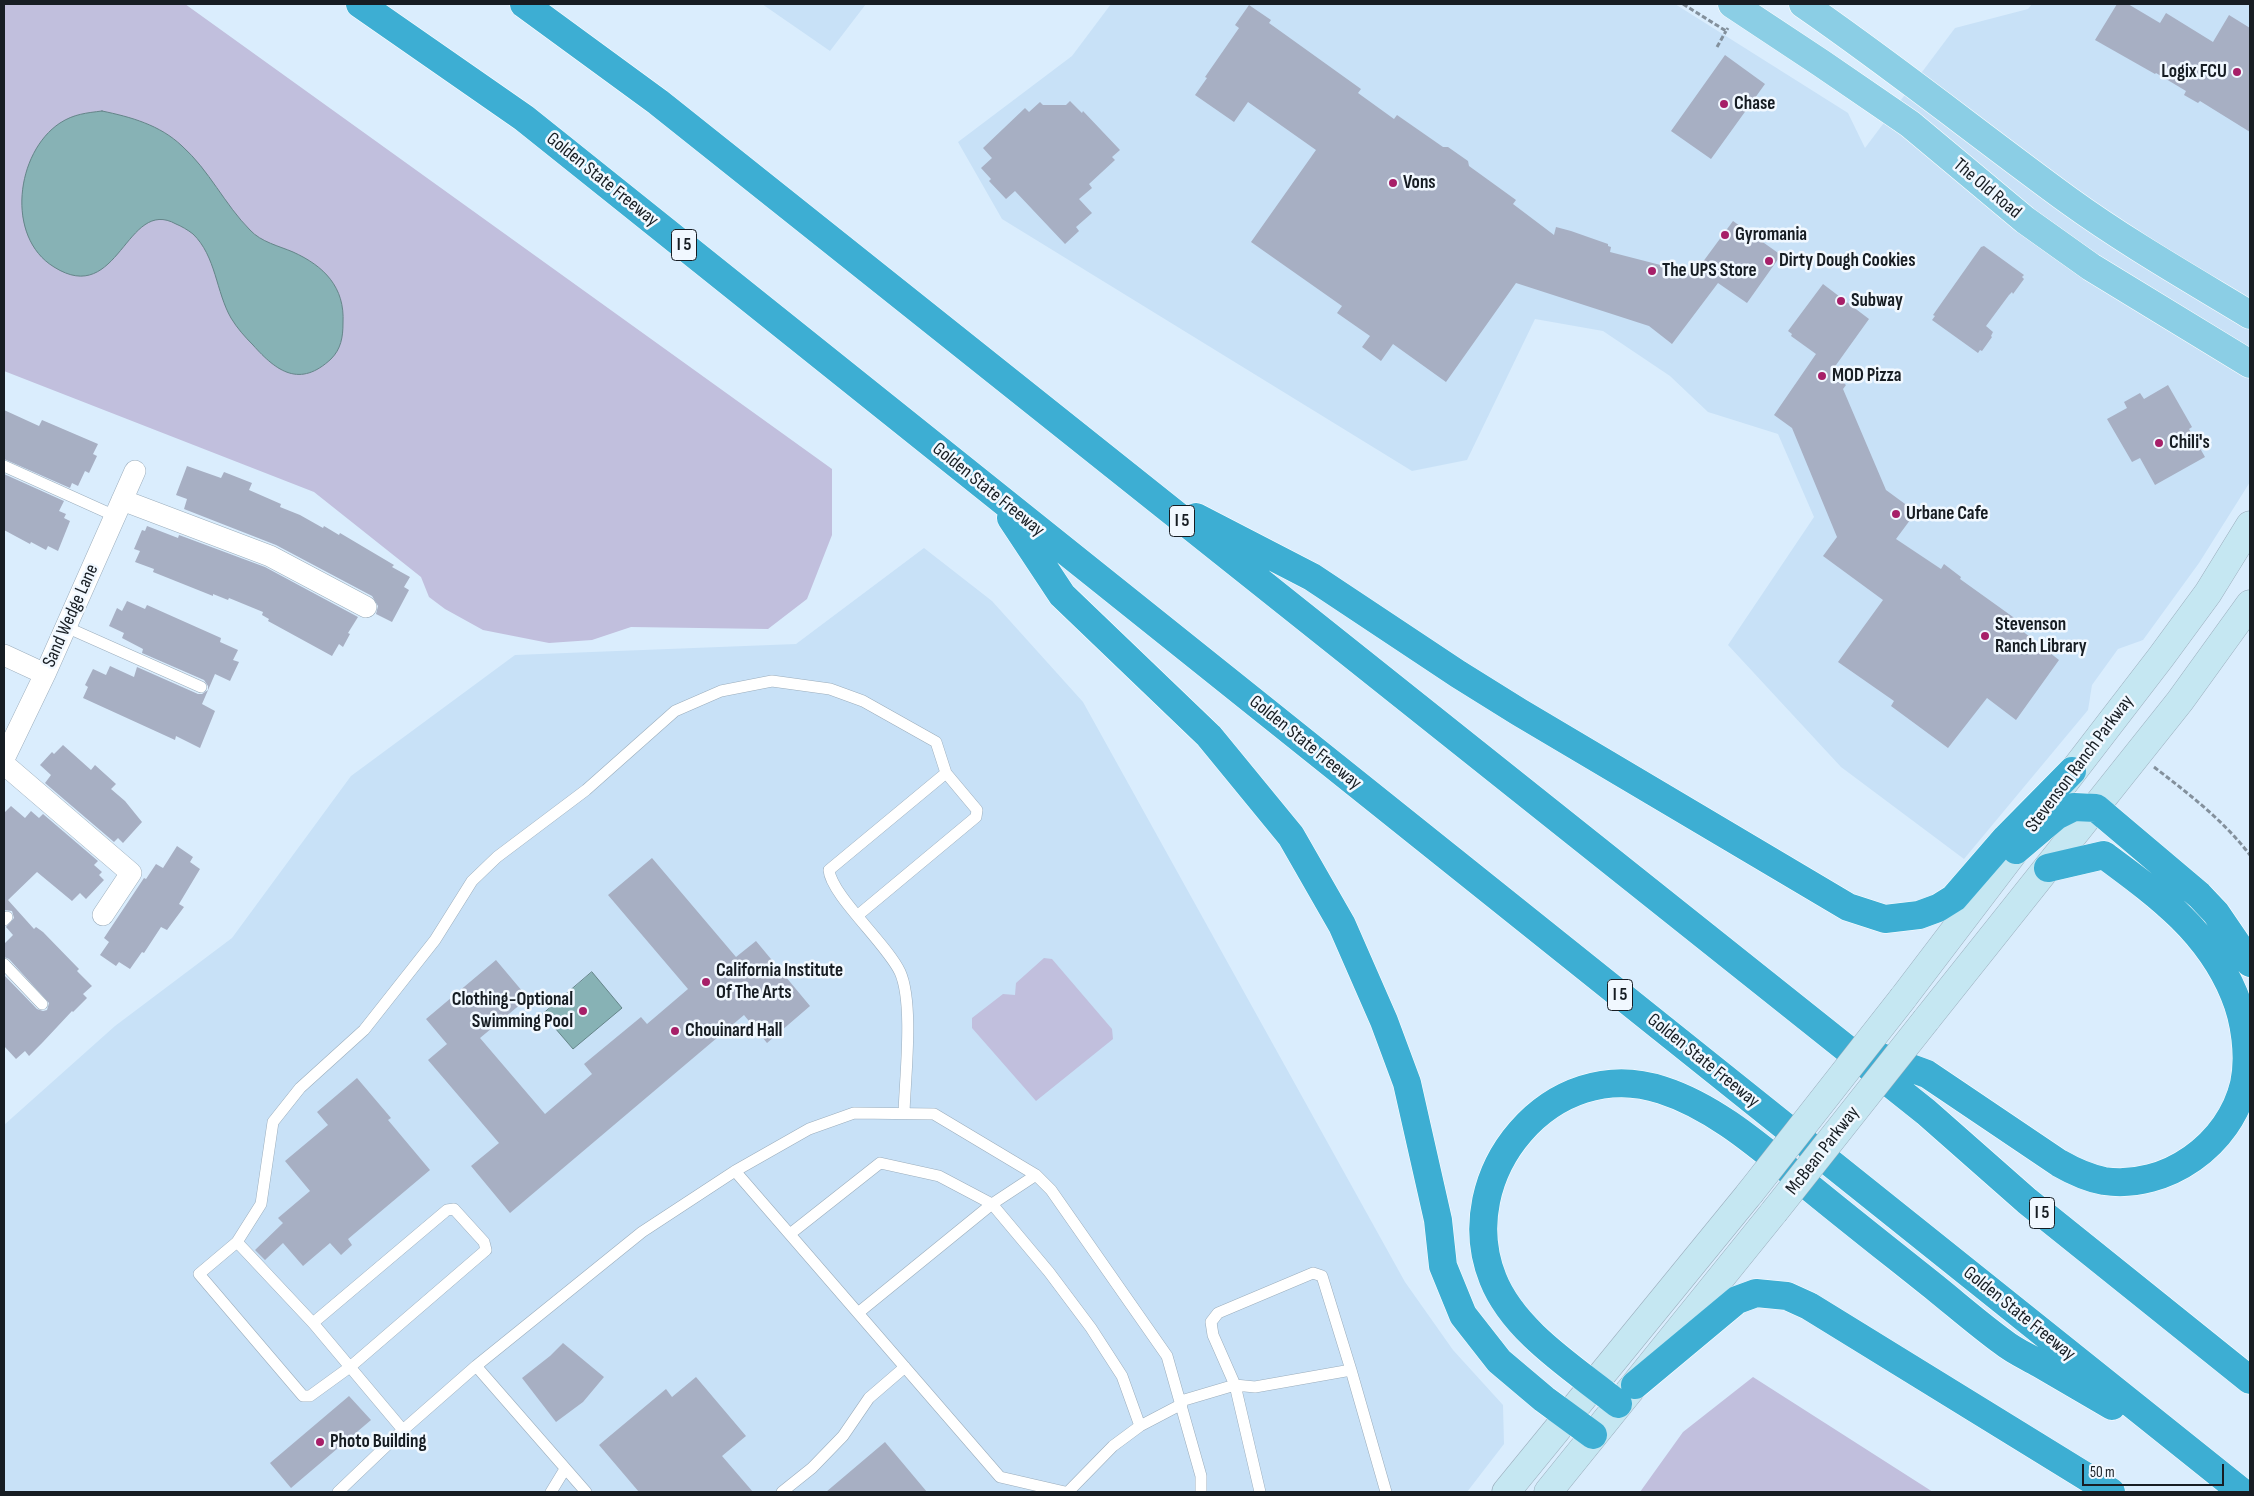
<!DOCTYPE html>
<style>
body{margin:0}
#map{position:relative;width:2254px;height:1496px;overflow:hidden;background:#daedfd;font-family:"Sofia Sans Condensed",sans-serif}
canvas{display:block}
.frame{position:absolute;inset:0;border:5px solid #171d23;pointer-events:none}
.scale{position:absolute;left:2082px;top:1464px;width:142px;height:22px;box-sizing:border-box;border:2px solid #171d23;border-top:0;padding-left:6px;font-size:15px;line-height:18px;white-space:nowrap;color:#171d23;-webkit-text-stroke:4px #f1f8ff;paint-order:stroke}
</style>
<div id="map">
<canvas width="2254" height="1496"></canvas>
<div class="frame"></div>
<div class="scale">50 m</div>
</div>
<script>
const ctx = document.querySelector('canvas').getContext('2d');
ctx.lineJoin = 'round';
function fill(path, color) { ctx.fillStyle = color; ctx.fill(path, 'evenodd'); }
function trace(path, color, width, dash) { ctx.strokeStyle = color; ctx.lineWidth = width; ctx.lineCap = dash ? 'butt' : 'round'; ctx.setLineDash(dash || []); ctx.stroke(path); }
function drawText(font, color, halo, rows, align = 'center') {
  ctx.font = font + ' "Sofia Sans Condensed",sans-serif'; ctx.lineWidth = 5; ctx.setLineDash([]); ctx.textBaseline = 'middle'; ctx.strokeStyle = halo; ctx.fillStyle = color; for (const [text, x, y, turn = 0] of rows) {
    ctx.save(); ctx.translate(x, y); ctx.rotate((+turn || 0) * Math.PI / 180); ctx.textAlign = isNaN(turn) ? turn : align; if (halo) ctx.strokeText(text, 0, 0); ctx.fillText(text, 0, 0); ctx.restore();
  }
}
const built = new Path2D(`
 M762 4H866L830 51Z
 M1111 4H1675L1848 113 1865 148 1955 28 2028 9 2032 4H2250V482L2199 563 2143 640 2118 649 2092 685 2088 710 1964 859 1841 767 1728 645 1814 517 1778 434 1708 412 1670 376 1603 331 1535 319 1467 460 1412 471 1002 219 958 142 1072 56Z
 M924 548 992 601 1083 702 1405 1282 1453 1350 1503 1405 1504 1444 1467 1492H4V1125L115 1026 232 938 351 776 515 655 796 644Z`);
const green = new Path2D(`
 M4 4H185L832 469V535L807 599 768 629 631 627 592 640 549 643 483 630 445 609 429 597 421 577 314 492 4 371Z
 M1044 958 1052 959 1112 1029 1113 1039 1036 1101 972 1028V1018L1003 994 1015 995 1016 983Z
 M1753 1377 1933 1492H1640L1683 1432Z`);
const water = new Path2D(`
 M102 111C131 117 160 125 182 146 209 170 225 205 250 230 261 242 279 246 293 252 324 266 345 287 343 323 343 337 341 349 331 359 300 388 277 372 253 345 245 337 237 328 231 318 216 292 216 256 193 234 188 230 181 226 176 224 126 196 119 308 54 267 5 237 16 152 60 123 74 114 86 113 102 111Z
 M592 972 622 1008 573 1049 543 1014Z`);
const building = new Path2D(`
 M2117 4H2128L2160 23 2166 13 2213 42 2229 15 2250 28V132L2200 101 2198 103 2184 95 2186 91 2156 73 2155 74 2095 40Z
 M1249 5 1271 20 1269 23 1361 89 1358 93 1394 119 1397 115 1443 147H1448L1468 161 1469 166 1516 200 1513 204 1554 235 1556 227 1571 231 1608 244V246L1611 247 1610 252 1676 269 1677 266 1681 268 1682 266 1694 274 1733 221 1781 255 1747 303 1718 283 1672 344 1649 326 1516 283 1446 382 1393 344 1381 361 1362 347 1370 336 1337 313 1342 306 1251 242 1316 150 1248 102 1234 122 1195 95 1207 78 1205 77 1239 28 1235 25Z
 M1725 55 1765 84 1711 159 1671 131Z
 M1070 101 1082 113 1083 111 1120 150 1112 157 1115 160 1089 184 1092 188 1079 199 1092 213 1076 227 1079 231 1065 244 1015 191 1006 199 989 181 991 179 981 168 992 158 983 148 1025 108 1029 112 1040 102 1043 105H1066Z
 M1984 246 2024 275 2022 277 2024 279 2013 294 2012 292 2009 295 1986 326 1993 332 1991 336 1992 337 1982 351 1980 350 1978 353 1932 320 1935 316 1933 315 1981 247Z
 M1823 284 1869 319 1831 372 1846 385 1843 389 1886 490 1916 512 1896 539 1941 569 1944 564 1961 577 1960 579 2020 622 2016 626 2059 660 2016 720 1987 698 1948 748 1891 706 1894 701 1838 662 1883 600 1823 556 1837 537 1792 428 1774 415 1816 354 1791 336 1792 334 1788 331Z
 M2168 385 2192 427 2189 429 2205 457 2155 485 2140 458 2132 462 2107 419 2127 408 2124 402 2140 393 2144 399Z
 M4 410 39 426 42 420 98 444 93 454 97 456 89 473 85 471 78 486 72 483 70 488 4 459Z
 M187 466 221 478 224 472 252 483 249 490 281 504 280 507 300 515 323 528 324 526 339 535 340 533 394 565 392 567 410 577 404 587 409 590 392 622 376 614 378 606 372 596 276 545 184 509 187 499 176 495Z
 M4 474 64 501 59 511 66 514 64 518 70 521 58 551 48 546 46 550 31 542 30 544 4 530Z
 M147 526 178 538 179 535 265 567 358 617 348 633 350 634 343 647 339 644 332 656 268 621 269 619 262 615 263 612 229 598 228 600 213 594V596L153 572 154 569 135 562 140 551 134 549 142 530 145 531Z
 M127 601 145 609 147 605 221 638 220 642 238 650 233 660 239 662 230 681 215 674 202 704 215 711 200 748 176 736 175 740 83 698 88 687 85 685 93 669 106 675 110 666 134 677 137 667 198 694H202L208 690V686L204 680 142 653 143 649 122 638 124 633 109 626 117 608 122 611Z
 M63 745 91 770 95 765 116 784 111 789 125 801 142 822 123 843 118 838 114 842 45 783 51 775 40 765 52 752 54 754Z
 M11 806 25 818 31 811 39 818 43 814 98 861 94 865 102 872 99 875 104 880 86 899 80 893 72 901 37 872 8 900 34 929 36 927 43 932 79 969 77 971 92 986 83 994 87 998 73 1012 72 1011 43 1042 29 1056 25 1051 16 1059 4 1046V975L37 1009 43 1011 47 1010 49 1003 9 959 4 957V944L13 935 6 927 14 918 12 911 4 910V813Z
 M177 846 193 857 190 862 200 869 179 904 184 907 167 930 161 927 144 953 142 952 130 969 119 962 116 966 100 955 109 942 104 938 144 878 146 879 156 864 163 868Z
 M652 858 736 957 756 941 810 1006 767 1043 744 1015 510 1213 471 1166 499 1143 428 1060 447 1044 426 1019 496 960 528 998 480 1038 545 1114 592 1074 584 1064 641 1017 647 1024 688 989 608 895Z
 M357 1078 391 1118 388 1120 430 1170 348 1239 352 1245 341 1255 330 1243 303 1266 283 1243 265 1260 255 1250 283 1223 278 1218 310 1191 285 1161 328 1125 317 1112Z
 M563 1343 604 1377 583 1402 556 1422 522 1378 550 1356Z
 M696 1377 746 1436 722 1456 753 1492H639L599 1445 666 1389 672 1397Z
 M349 1396 371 1420 291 1488 270 1463Z
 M885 1442 927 1492H826Z`);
const path = new Path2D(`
 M1683 4 1726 31 1728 28
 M1717 47 1726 31
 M2154 767C2189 794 2223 820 2250 855`);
const lane = new Path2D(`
 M4 466 115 516
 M66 627 201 687
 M857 916 976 817 977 810 946 773 829 870C831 895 887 944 900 972 914 1003 905 1078 904 1113
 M4 920 7 917
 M4 964 42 1004
 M735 1171 1000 1477 1065 1492
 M790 1234 880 1163 939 1176 992 1204 1049 1272 1091 1328 1122 1376 1140 1426
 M237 1242 261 1204 273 1122 300 1088 364 1030 435 940 472 881 497 857 586 790 675 711 721 691 772 681 830 689 863 701 936 742 946 773
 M858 1313 992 1204 1036 1175
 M313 1323 447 1210 454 1209 484 1242 486 1250 350 1367 310 1396H303L199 1274 237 1242 313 1323 403 1430
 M476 1366 586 1492
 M1351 1370 1386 1492
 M1181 1401 1235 1385 1255 1387 1351 1370 1322 1276 1313 1273 1218 1313 1211 1322 1213 1335 1235 1385 1260 1492
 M338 1492 403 1430 476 1366 642 1232 735 1171 809 1129 854 1113 934 1114 1036 1175 1051 1190 1167 1356 1201 1476V1492
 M551 1492 565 1469
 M782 1492 812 1468 843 1436 869 1398 905 1367
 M1068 1492 1113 1446 1140 1426 1182 1404`);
const street = new Path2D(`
 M122 500 270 556 366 607
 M4 655 45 674
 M4 759 45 674 135 471
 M4 764 131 873 103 915`);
const secondary = new Path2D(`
 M2058 791 2161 657 2208 593 2250 525
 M1903 998 2030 831
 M1926 1020 2180 701 2250 604
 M1506 1492 1750 1193
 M1548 1492 1774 1212`);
const primary = new Path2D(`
 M1732 4 1821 63 1910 124 2025 220 2091 267 2250 364
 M1803 4C1893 66 1979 135 2068 200 2126 242 2189 278 2250 315`);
const highway = new Path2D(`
 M360 4 524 118 2242 1492
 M524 4 658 102 1926 1112 2027 1201 2250 1380
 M1196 517 1312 577 1458 674 1519 712 1848 907 1885 919 1919 915 1938 908 1954 898 2006 838 2072 771
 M1011 518 1062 595 1209 736 1291 836 1342 925 1384 1021 1407 1083 1438 1220 1443 1266 1463 1315 1499 1361 1544 1399 1593 1435
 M2016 850 2056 816 2074 807 2096 808 2199 895 2216 913 2250 963
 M1870 1053 1927 1074 2059 1163C2073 1171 2088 1178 2104 1181 2167 1190 2230 1144 2244 1084 2250 1056 2245 1020 2234 994 2208 931 2158 895 2104 855L2048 868
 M1635 1385 1737 1300 1756 1293 1787 1296 1809 1306 2111 1492
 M1618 1404C1575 1369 1514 1332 1493 1279 1451 1175 1552 1053 1662 1090 1715 1107 1760 1147 1802 1181 1847 1218 1893 1254 1938 1290 1959 1307 1981 1326 2003 1342 2014 1351 2028 1357 2040 1364 2064 1378 2088 1392 2112 1406`);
const secondaryBridge = new Path2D(`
 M1750 1193 1903 998
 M1774 1212 1926 1020`);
const markers = [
 [2237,72,5,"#a71f68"],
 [1724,104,5,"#a71f68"],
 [1393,183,5,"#a71f68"],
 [1725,235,5,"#a71f68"],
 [1769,261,5,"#a71f68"],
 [1652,271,5,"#a71f68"],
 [1841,301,5,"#a71f68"],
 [1822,376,5,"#a71f68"],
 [2159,443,5,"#a71f68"],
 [1896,514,5,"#a71f68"],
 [1985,636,5,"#a71f68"],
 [706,982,5,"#a71f68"],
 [583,1011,5,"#a71f68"],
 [675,1031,5,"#a71f68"],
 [320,1442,5,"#a71f68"]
];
const shields = [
 [684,245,25],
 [1182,521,25],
 [1620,995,25],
 [2042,1213,25]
];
const shieldNames = [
 ["I 5",684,245],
 ["I 5",1182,521],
 ["I 5",1620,995],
 ["I 5",2042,1213]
];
const poiNames = [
 ["Logix FCU",2227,72,"right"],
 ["Chase",1734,104],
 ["Vons",1403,183],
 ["Gyromania",1735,235],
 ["Dirty Dough Cookies",1779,261],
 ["The UPS Store",1662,271],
 ["Subway",1851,301],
 ["MOD Pizza",1832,376],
 ["Chili's",2169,443],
 ["Urbane Cafe",1906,514],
 ["Stevenson",1995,625],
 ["Ranch Library",1995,647],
 ["California Institute",716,971],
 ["Of The Arts",716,993],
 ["Clothing-Optional",573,1000,"right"],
 ["Swimming Pool",573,1022,"right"],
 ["Chouinard Hall",685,1031],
 ["Photo Building",330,1442]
];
const streetNames = [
 ["Golden State Freeway",602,180,39],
 ["The Old Road",1987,189,40],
 ["Golden State Freeway",988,490,39],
 ["Sand Wedge Lane",71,616,-66],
 ["Golden State Freeway",1305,743,39],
 ["Stevenson Ranch Parkway",2080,764,-53],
 ["Golden State Freeway",1703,1061,39],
 ["McBean Parkway",1823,1151,-52],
 ["Golden State Freeway",2019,1314,39]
];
fill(built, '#c8e1f7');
fill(green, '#c1bfdd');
fill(water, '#87b2b5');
trace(water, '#658589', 1);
fill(building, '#a7afc3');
trace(lane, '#9badbc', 12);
trace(street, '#9badbc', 22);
trace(secondary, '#9badbc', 29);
trace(primary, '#fff', 29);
trace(highway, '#fff', 29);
trace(path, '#83909c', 3, [5, 2.5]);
trace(lane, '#fff', 11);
trace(street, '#fff', 21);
trace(secondary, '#c5e7f2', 28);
trace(primary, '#8bcee5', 28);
trace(highway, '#3daed3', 28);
trace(secondaryBridge, '#9badbc', 29, []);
trace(secondaryBridge, '#c5e7f2', 28);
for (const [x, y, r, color] of markers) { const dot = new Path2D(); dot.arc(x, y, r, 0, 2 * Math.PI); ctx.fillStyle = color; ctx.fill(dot); trace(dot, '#f1f8ff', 2); }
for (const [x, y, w] of shields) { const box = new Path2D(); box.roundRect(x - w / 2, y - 15.5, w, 31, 4); ctx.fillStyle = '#f1f8ff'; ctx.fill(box); trace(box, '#171d23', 1); }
drawText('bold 18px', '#171d23', null, shieldNames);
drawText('bold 19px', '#171d23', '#f1f8ff', poiNames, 'left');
drawText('19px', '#171d23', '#f1f8ff', streetNames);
</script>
